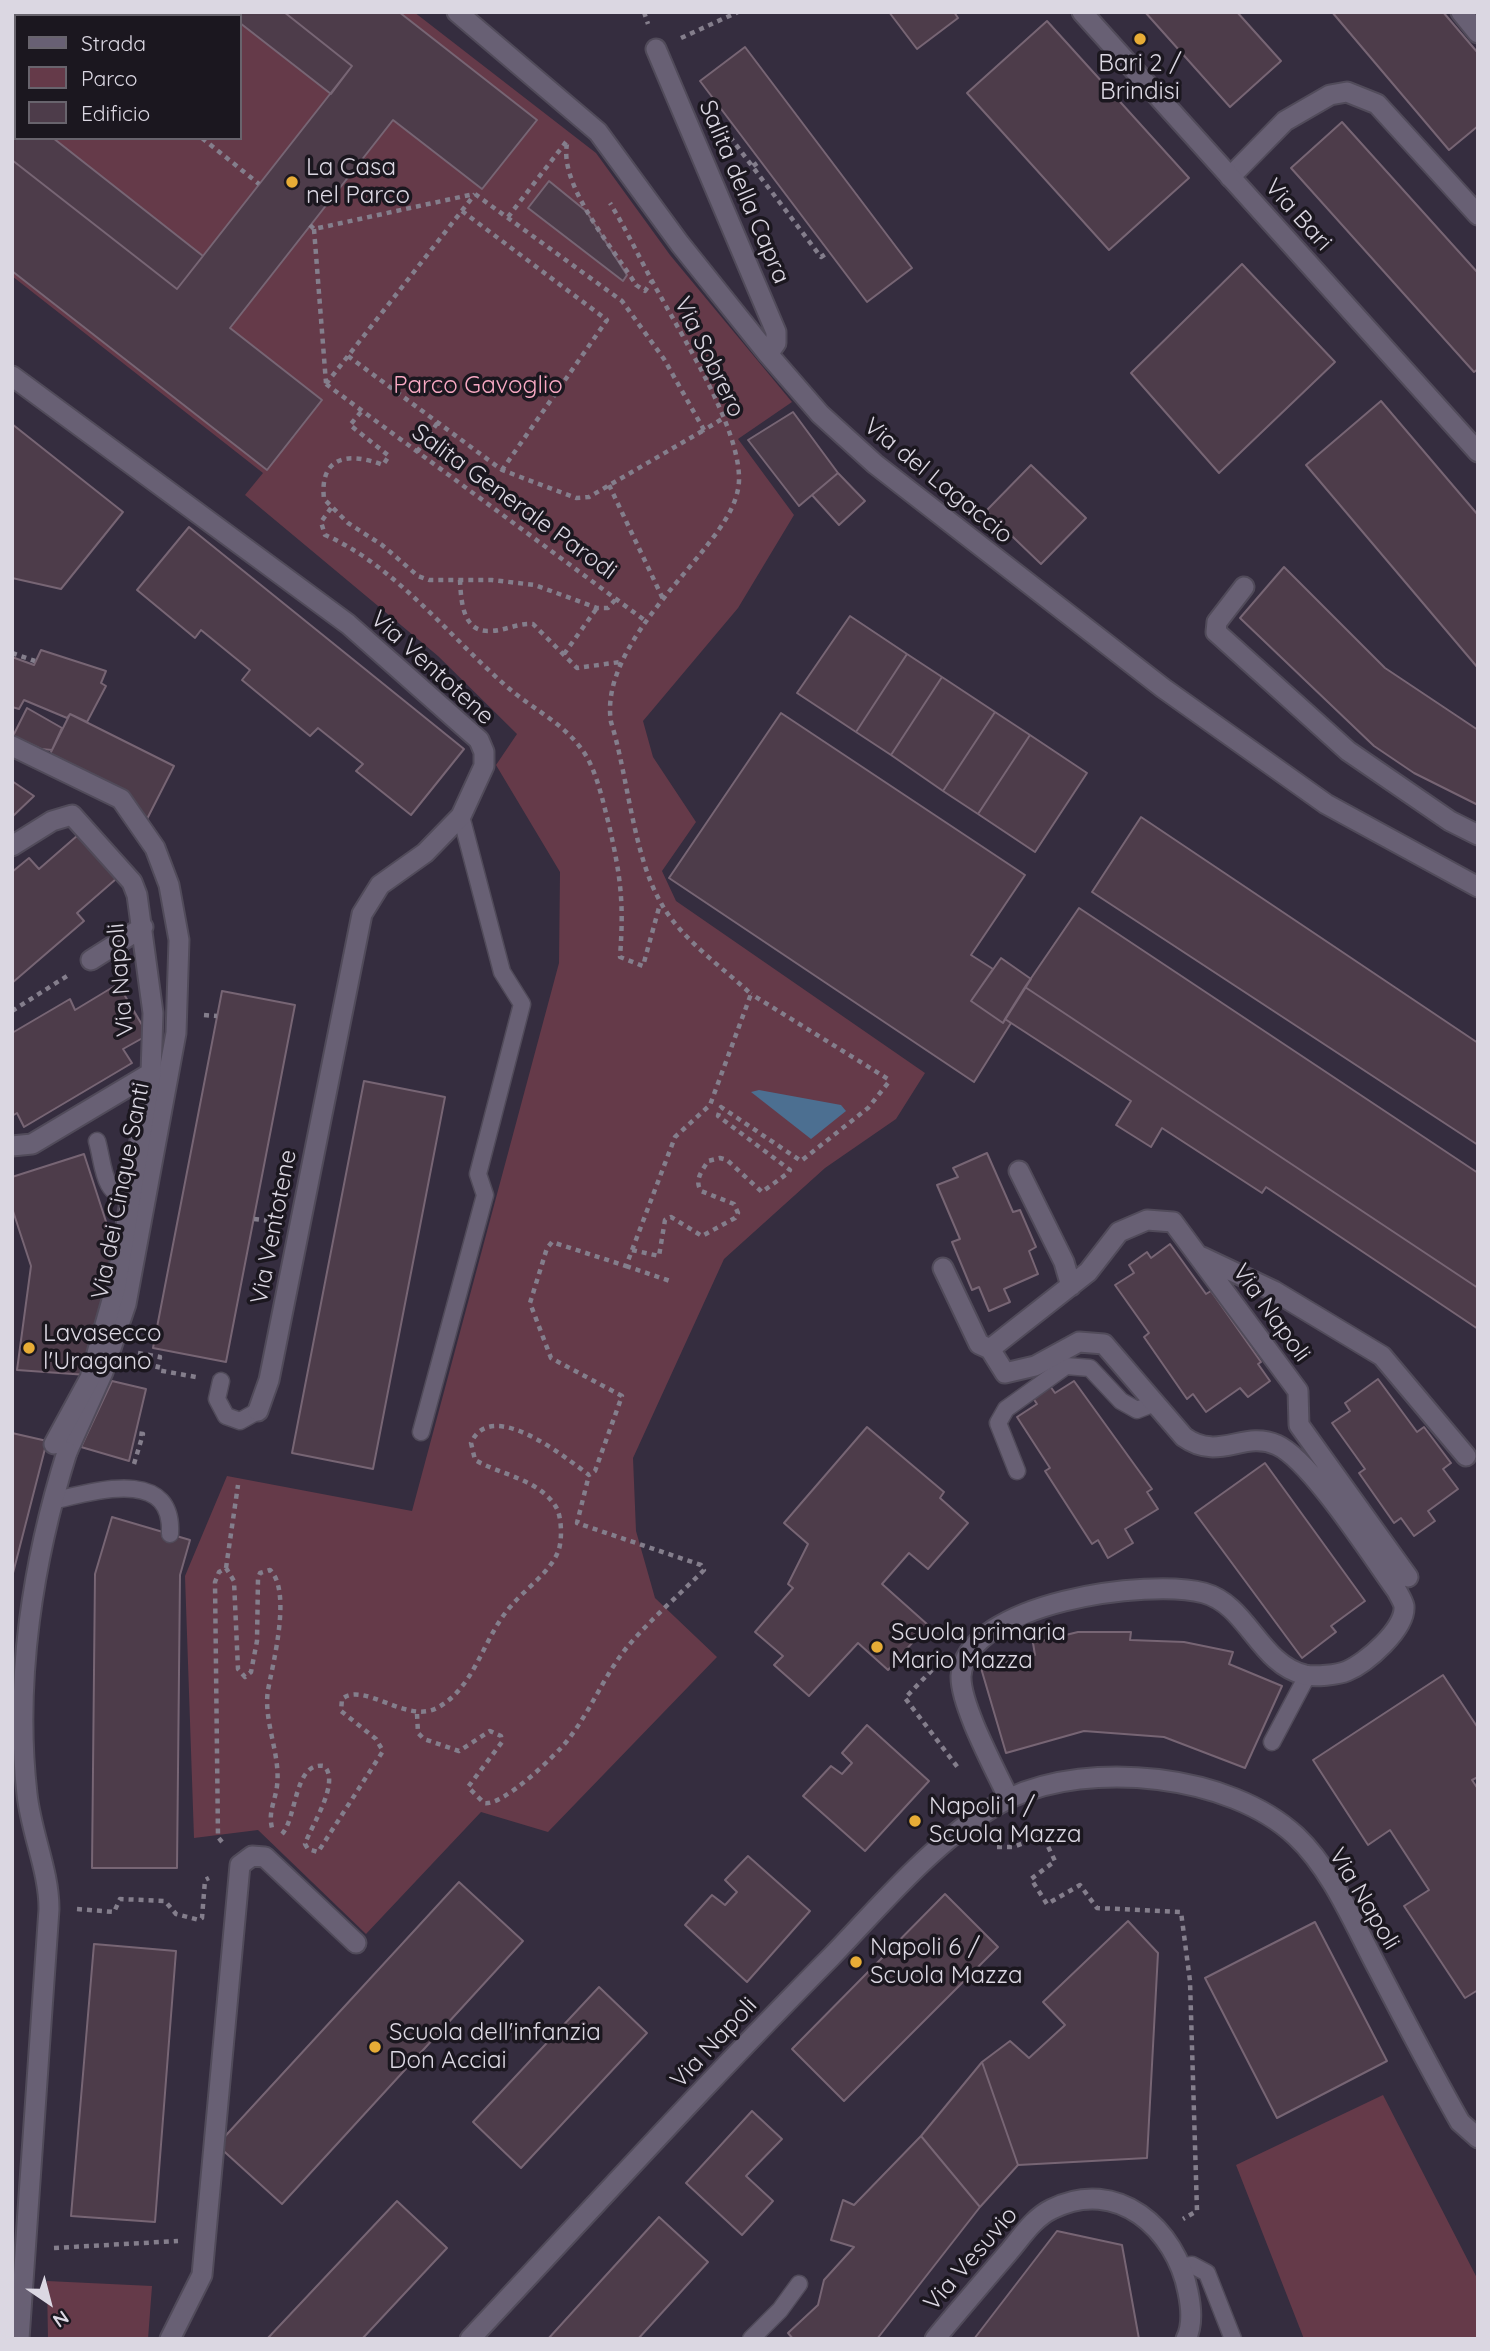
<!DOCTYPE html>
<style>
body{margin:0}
#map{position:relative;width:1490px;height:2351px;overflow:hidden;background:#352d3f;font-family:Quicksand,sans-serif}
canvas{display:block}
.frame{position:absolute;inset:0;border:14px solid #dbd7e2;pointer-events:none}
.legend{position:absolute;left:14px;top:14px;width:228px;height:126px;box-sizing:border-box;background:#1b171f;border:2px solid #68646d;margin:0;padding:9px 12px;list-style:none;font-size:21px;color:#dbd7e2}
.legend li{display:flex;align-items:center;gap:14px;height:35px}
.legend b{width:35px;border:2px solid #68646d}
.north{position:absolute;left:14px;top:2267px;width:70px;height:70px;-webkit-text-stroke:5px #1b171f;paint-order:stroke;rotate:145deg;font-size:19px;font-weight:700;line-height:28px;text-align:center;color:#dbd7e2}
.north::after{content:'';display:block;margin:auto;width:24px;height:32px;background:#dbd7e2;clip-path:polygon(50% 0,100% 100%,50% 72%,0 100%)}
</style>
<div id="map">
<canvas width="1490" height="2351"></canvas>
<div class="frame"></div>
<ul class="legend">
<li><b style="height:9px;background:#686074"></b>Strada</li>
<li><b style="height:19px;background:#653a49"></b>Parco</li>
<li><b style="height:19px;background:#4d3c4a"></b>Edificio</li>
</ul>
<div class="north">N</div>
</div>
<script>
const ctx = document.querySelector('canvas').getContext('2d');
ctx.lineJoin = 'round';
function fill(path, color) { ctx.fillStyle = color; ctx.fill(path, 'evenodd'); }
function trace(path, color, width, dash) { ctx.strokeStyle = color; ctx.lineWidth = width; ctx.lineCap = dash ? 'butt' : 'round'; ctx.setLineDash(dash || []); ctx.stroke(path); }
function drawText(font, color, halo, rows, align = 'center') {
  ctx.font = font + ' Quicksand,sans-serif'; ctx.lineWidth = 7; ctx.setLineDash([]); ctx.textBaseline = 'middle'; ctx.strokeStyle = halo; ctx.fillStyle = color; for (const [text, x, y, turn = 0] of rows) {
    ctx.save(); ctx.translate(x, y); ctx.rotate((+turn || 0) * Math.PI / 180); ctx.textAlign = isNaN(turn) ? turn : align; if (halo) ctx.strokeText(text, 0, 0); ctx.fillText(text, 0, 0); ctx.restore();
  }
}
const green = new Path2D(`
 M12 12H414L596 153 670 255 792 402 738 439 794 515 738 608 643 721 653 757 696 822 662 871 676 901 925 1073 896 1119 825 1168 724 1259 633 1458 636 1531 655 1598 717 1657 548 1832 481 1812 366 1934 258 1830 194 1838 185 1576 227 1476 412 1511 559 963 560 872 496 765 517 734 438 656 245 495 263 473 12 276ZM16 16H240V138H16Z
 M1383 2095 1478 2280V2339H1304L1236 2165Z
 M47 2281 152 2286 148 2339H48Z`);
const water = new Path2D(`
 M759 1090 841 1105 846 1111 811 1139 751 1092Z`);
const building = new Path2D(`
 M12 12H49L46 16H16V54L12 59Z
 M226 12H284L352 66 331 94 240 23V16Z
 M284 12H399L537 120 482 189 393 120 230 328 322 400 267 470 12 271V160L177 289 352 66Z
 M889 12H954L958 18 917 49Z
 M1145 12H1237L1281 61 1230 107Z
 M1332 12H1443L1478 53V126L1449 150Z
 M1047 21 1189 178 1109 250 967 93Z
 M745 47 912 268 867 302 700 81Z
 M12 107 16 109V138H53L203 256 177 289 12 160Z
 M1342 122 1478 273V369L1474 372 1291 168Z
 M549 181 586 211 627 275 623 281 528 208Z
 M1242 264 1335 362 1219 473 1131 373Z
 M1381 401 1478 515V668L1306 465Z
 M793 412 838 473 799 506 748 440Z
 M12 424 123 512 61 589 12 578Z
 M1031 465 1086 518 1041 564 986 511Z
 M838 473 865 501 839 525 812 495Z
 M189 527 464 749 411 815 356 771 363 764 318 728 310 736 242 680 250 670 201 630 195 638 137 590Z
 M1284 567 1385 668 1478 730V805L1414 773 1374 746 1240 618Z
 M850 616 907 654 856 732 797 693Z
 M41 650 106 671 101 683 106 686 87 722 70 714 67 718 24 700 19 709 12 707V657L34 665Z
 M907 654 942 677 891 755 856 732Z
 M942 677 995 712 943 791 891 755Z
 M27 708 62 728 52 750 41 749 13 736Z
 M995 712 1030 735 978 814 943 791Z
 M781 713 1025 875 971 955 993 969 971 1001 1003 1023 1005 1019 1011 1023 974 1082 669 878Z
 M70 714 174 766 146 821 49 756Z
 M1030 735 1087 773 1035 852 978 814Z
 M12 781 34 796 12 817Z
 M1141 817 1478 1043V1145L1092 892Z
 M78 835 116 879 77 913 84 921 12 983V872L29 858 39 869Z
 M1079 908 1478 1173V1288L1025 987Z
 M1001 958 1031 979 1003 1023 971 1001Z
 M118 984 148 1035 123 1049 132 1063 24 1127 17 1113 12 1116V1033L70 999 75 1010Z
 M1025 987 1478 1288V1329L1266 1187 1262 1193 1162 1128 1151 1147 1116 1125 1131 1101 1005 1019Z
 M222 991 295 1005 226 1362 153 1348Z
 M364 1081 445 1097 373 1469 292 1453Z
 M987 1153 1013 1212 1020 1210 1036 1247 1029 1251 1038 1274 1004 1289 1010 1302 989 1311 979 1287 972 1290 952 1242 960 1239 937 1185 958 1177 953 1168Z
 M84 1154 112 1240 110 1282 87 1375 17 1370 31 1266 12 1208V1177Z
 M1170 1244 1206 1294 1211 1291 1223 1308 1261 1362 1258 1364 1270 1381 1248 1397 1240 1388 1206 1412 1193 1394 1187 1399 1144 1337 1149 1333 1115 1285 1134 1273 1129 1265 1147 1252 1151 1258Z
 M1378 1379 1417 1432 1424 1427 1451 1463 1443 1469 1458 1489 1428 1511 1435 1521 1414 1536 1401 1518 1394 1523 1359 1473 1365 1469 1332 1423 1350 1411 1345 1403Z
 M112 1381 146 1389 129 1461 81 1447Z
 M1074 1381 1152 1489 1147 1492 1158 1509 1125 1529 1133 1543 1108 1558 1098 1540 1092 1544 1045 1471 1050 1468 1017 1417 1037 1404 1033 1398 1050 1386 1055 1393Z
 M867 1427 944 1492 940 1498 968 1523 928 1569 909 1553 882 1584 928 1625 888 1670 858 1643 809 1696 774 1665 783 1656 755 1632 793 1588 788 1584 808 1544 784 1523Z
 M12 1433 47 1441 12 1577Z
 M1265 1463 1365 1601 1331 1626 1336 1632 1302 1658 1195 1513Z
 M112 1517 190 1540 180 1575 177 1868H92L95 1574Z
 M1078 1632H1131L1130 1640 1184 1642 1233 1652 1229 1664 1282 1686 1245 1768 1164 1737 1084 1731 1006 1753 981 1668 1035 1655 1033 1643Z
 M1443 1675 1478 1728V1777L1472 1780 1478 1789V1990L1465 1998 1404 1906 1429 1890 1390 1830 1368 1845 1313 1760Z
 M867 1725 929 1781 865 1851 803 1796 831 1766 842 1774 852 1763 842 1753Z
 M748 1856 810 1911 747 1982 685 1925 712 1895 725 1905 737 1892 725 1880Z
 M459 1882 523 1941 282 2204 217 2145Z
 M945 1894 998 1947 844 2101 792 2049Z
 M1128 1921 1158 1953 1147 2158 1018 2165 982 2062 1010 2041 1029 2058 1065 2025 1043 2002Z
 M1315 1922 1387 2061 1277 2118 1205 1978Z
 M94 1944 176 1951 155 2222 71 2216Z
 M599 1987 647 2033 521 2168 473 2122Z
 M982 2062 1018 2165 980 2207 921 2136Z
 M752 2111 782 2139 746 2176 773 2201 742 2235 686 2183Z
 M921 2136 980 2207 877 2339H793L788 2333 818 2305 824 2280 854 2247 831 2240 843 2200 854 2205Z
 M397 2201 447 2248 362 2339H267Z
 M659 2217 708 2262 638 2339H548Z
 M1057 2231 1122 2245 1139 2339H974Z`);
const path = new Path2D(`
 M644 12 648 24
 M48 14 50 16
 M681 38 738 12
 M724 129 821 257 829 252
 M202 138 259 184
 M567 144C559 186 614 249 636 285L645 291 652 281
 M753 166 760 161
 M475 194 622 301 664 359 704 430 722 419
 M462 211 607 320 502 470
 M508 217 566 142
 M310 225 314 229 474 194
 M314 229 326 383
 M348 356 502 470 576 498 589 497 704 430
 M326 384 647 622
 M326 384 475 194
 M361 412 350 425 389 456 383 465C350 452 319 455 324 499L348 523 382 545 418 576 429 580H492L535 585 597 608H608L616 599
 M417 452 438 422
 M609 485 664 601
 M331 508 321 522 325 535C394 565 449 636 505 685 534 711 568 724 588 759 599 781 603 802 609 825 621 878 624 903 620 957L643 966 660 904
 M460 580C461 599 462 632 489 631 505 631 517 623 533 624L577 668 620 662
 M12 653 35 661
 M564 654 597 608
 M12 1011 67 976
 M204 1015 217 1016
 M254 1219 271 1221
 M632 1250 659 1256 665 1220 671 1217 702 1236 735 1218 738 1213 734 1204 701 1191C694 1180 702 1171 708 1161L720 1158 727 1160 762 1192 788 1173 790 1170 718 1116 721 1107 801 1161 868 1108 888 1083V1079L751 994
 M626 1266 673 1282
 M138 1353 160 1357 157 1370 196 1377
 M134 1464 143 1434 136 1433
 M226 1568 238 1485
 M932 1670 905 1698 959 1769
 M417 1714 418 1733 424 1739 459 1751 490 1731 501 1736 502 1742 468 1787 484 1803C502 1807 555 1756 567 1741 591 1711 604 1675 628 1646 651 1619 679 1595 704 1570L701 1565 577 1523 589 1475
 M282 1834C297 1818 294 1761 324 1766 341 1782 311 1826 305 1844L308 1849 318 1852 383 1751 376 1739 341 1711 342 1699C364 1681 406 1724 437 1708 476 1687 483 1637 511 1606 525 1589 552 1571 559 1549 562 1539 562 1517 556 1507 539 1479 501 1475 475 1460L471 1443C491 1397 565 1457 589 1475L595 1471 622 1396 551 1358 530 1303 547 1248 552 1242 626 1266 675 1137 710 1105 751 994C721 966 681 939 661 903 633 855 628 776 611 722 601 660 669 594 705 548 720 529 740 503 739 477 738 426 686 343 661 297 643 266 629 234 610 203
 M222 1842 218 1837 215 1582 219 1572 226 1568 234 1581 238 1669 245 1677 251 1672 257 1641 258 1578 260 1573 270 1570C292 1591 273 1663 268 1690 263 1721 281 1755 277 1786 275 1802 268 1812 272 1828
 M997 1847H1013L1043 1836 1055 1861 1031 1879 1047 1904 1080 1885 1097 1908 1181 1912 1190 1981 1197 2211 1183 2219
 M77 1909 114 1912 120 1899 165 1901 176 1914 199 1920 202 1918 205 1880 209 1878
 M54 2248 178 2241`);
const service = new Path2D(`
 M97 1141C104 1165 102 1195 130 1198
 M221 1381 217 1399 226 1416 240 1421 258 1411
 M421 1432 485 1195 478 1174 522 1004 502 972 461 816
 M1017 1471 998 1423 1006 1409 1066 1366 1090 1368 1121 1401 1137 1410 1155 1403
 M52 1501C92 1492 174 1466 170 1534
 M1272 1742 1307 1676
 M1182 2266 1192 2265 1207 2273 1233 2339
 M751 2339 780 2310 799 2284`);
const pedestrian = new Path2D(`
 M12 746 121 799 155 848 169 885 179 940 176 1033 126 1304 103 1372 67 1452`);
const minor = new Path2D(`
 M457 12 598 132 680 244 768 354 820 414 875 464 1163 688 1326 804 1478 887
 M1461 12 1478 33
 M656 49 776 332V343L768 354
 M1230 177 1285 121 1330 95 1347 92 1377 104 1478 215
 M12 376 348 624 479 740 484 752V766L461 816 425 853 380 885 362 914 269 1380 258 1411
 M1244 587 1217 622 1216 632 1348 751 1450 821 1478 835
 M12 846 52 821 72 815 132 882 137 895 153 1013 151 1073 32 1144 12 1146
 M91 960 143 927
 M1019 1171 1064 1262 1071 1286
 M1202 1257 1274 1291 1382 1356 1466 1456
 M943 1268 979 1344 990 1349 1005 1373 1035 1366 1079 1342 1104 1344 1184 1437C1219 1462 1243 1430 1277 1445 1311 1460 1373 1558 1397 1591 1399 1595 1403 1601 1404 1606 1406 1629 1366 1663 1347 1671 1338 1675 1315 1677 1305 1675 1259 1664 1248 1605 1204 1593 1150 1578 966 1602 961 1676 960 1705 996 1771 1009 1799
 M990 1349 1088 1272 1119 1232 1147 1220 1173 1222 1298 1391 1299 1425 1408 1577
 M54 1444 90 1378 116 1286 151 1073
 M19 2339 49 1909C49 1870 31 1833 27 1794 14 1681 33 1560 67 1452
 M170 2339 202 2275 240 1865 252 1856 265 1857 356 1943
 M935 2339C959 2310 983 2282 1007 2254 1021 2238 1033 2218 1052 2209 1117 2176 1176 2229 1188 2292 1191 2306 1193 2325 1186 2339`);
const tertiary = new Path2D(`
 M1082 12 1478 452
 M470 2339C590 2211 708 2081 832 1956 885 1901 940 1833 1010 1798 1090 1760 1230 1774 1296 1836 1332 1870 1354 1924 1377 1967 1404 2019 1431 2071 1460 2122L1478 2138`);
const markers = [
 [1140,39,7,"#e7ac36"],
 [292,182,7,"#e7ac36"],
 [29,1348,7,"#e7ac36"],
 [877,1647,7,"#e7ac36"],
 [915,1821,7,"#e7ac36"],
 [856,1962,7,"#e7ac36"],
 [375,2047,7,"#e7ac36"]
];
const poiNames = [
 ["Bari 2 /",1140,64,"center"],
 ["Brindisi",1140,92,"center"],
 ["La Casa",306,168],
 ["nel Parco",306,196],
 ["Lavasecco",43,1334],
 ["l'Uragano",43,1362],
 ["Scuola primaria",891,1633],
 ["Mario Mazza",891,1661],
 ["Napoli 1 /",929,1807],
 ["Scuola Mazza",929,1835],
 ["Napoli 6 /",870,1948],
 ["Scuola Mazza",870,1976],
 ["Scuola dell'infanzia",389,2033],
 ["Don Acciai",389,2061]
];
const streetNames = [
 ["Salita della Capra",744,192,67],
 ["Via Bari",1298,215,48],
 ["Via Sobrero",709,357,64],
 ["Via del Lagaccio",938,481,39],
 ["Salita Generale Parodi",514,502,36],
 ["Via Ventotene",432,668,42],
 ["Via Napoli",121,980,-95],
 ["Via dei Cinque Santi",121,1191,-79],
 ["Via Ventotene",274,1227,-79],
 ["Via Napoli",1271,1313,54],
 ["Via Napoli",1364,1899,59],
 ["Via Napoli",714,2043,-47],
 ["Via Vesuvio",971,2259,-49]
];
const parkNames = [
 ["Parco Gavoglio",478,386]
];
fill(green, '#653a49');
fill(water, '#4c6f91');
fill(building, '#4d3c4a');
trace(building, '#776574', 2);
trace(service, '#514b5a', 19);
trace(pedestrian, '#514b5a', 23);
trace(minor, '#514b5a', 23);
trace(tertiary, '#514b5a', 23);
trace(path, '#847e8c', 4.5, [5, 5]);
trace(service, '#686074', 16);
trace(pedestrian, '#686074', 19);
trace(minor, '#686074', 19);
trace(tertiary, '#686074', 19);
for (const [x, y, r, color] of markers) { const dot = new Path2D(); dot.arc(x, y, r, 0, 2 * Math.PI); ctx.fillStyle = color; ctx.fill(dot); trace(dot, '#1b171f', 2.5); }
drawText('24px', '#dbd7e2', '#1b171f', poiNames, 'left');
drawText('24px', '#dbd7e2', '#1b171f', streetNames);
drawText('24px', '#f8a9c3', '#1b171f', parkNames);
</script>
